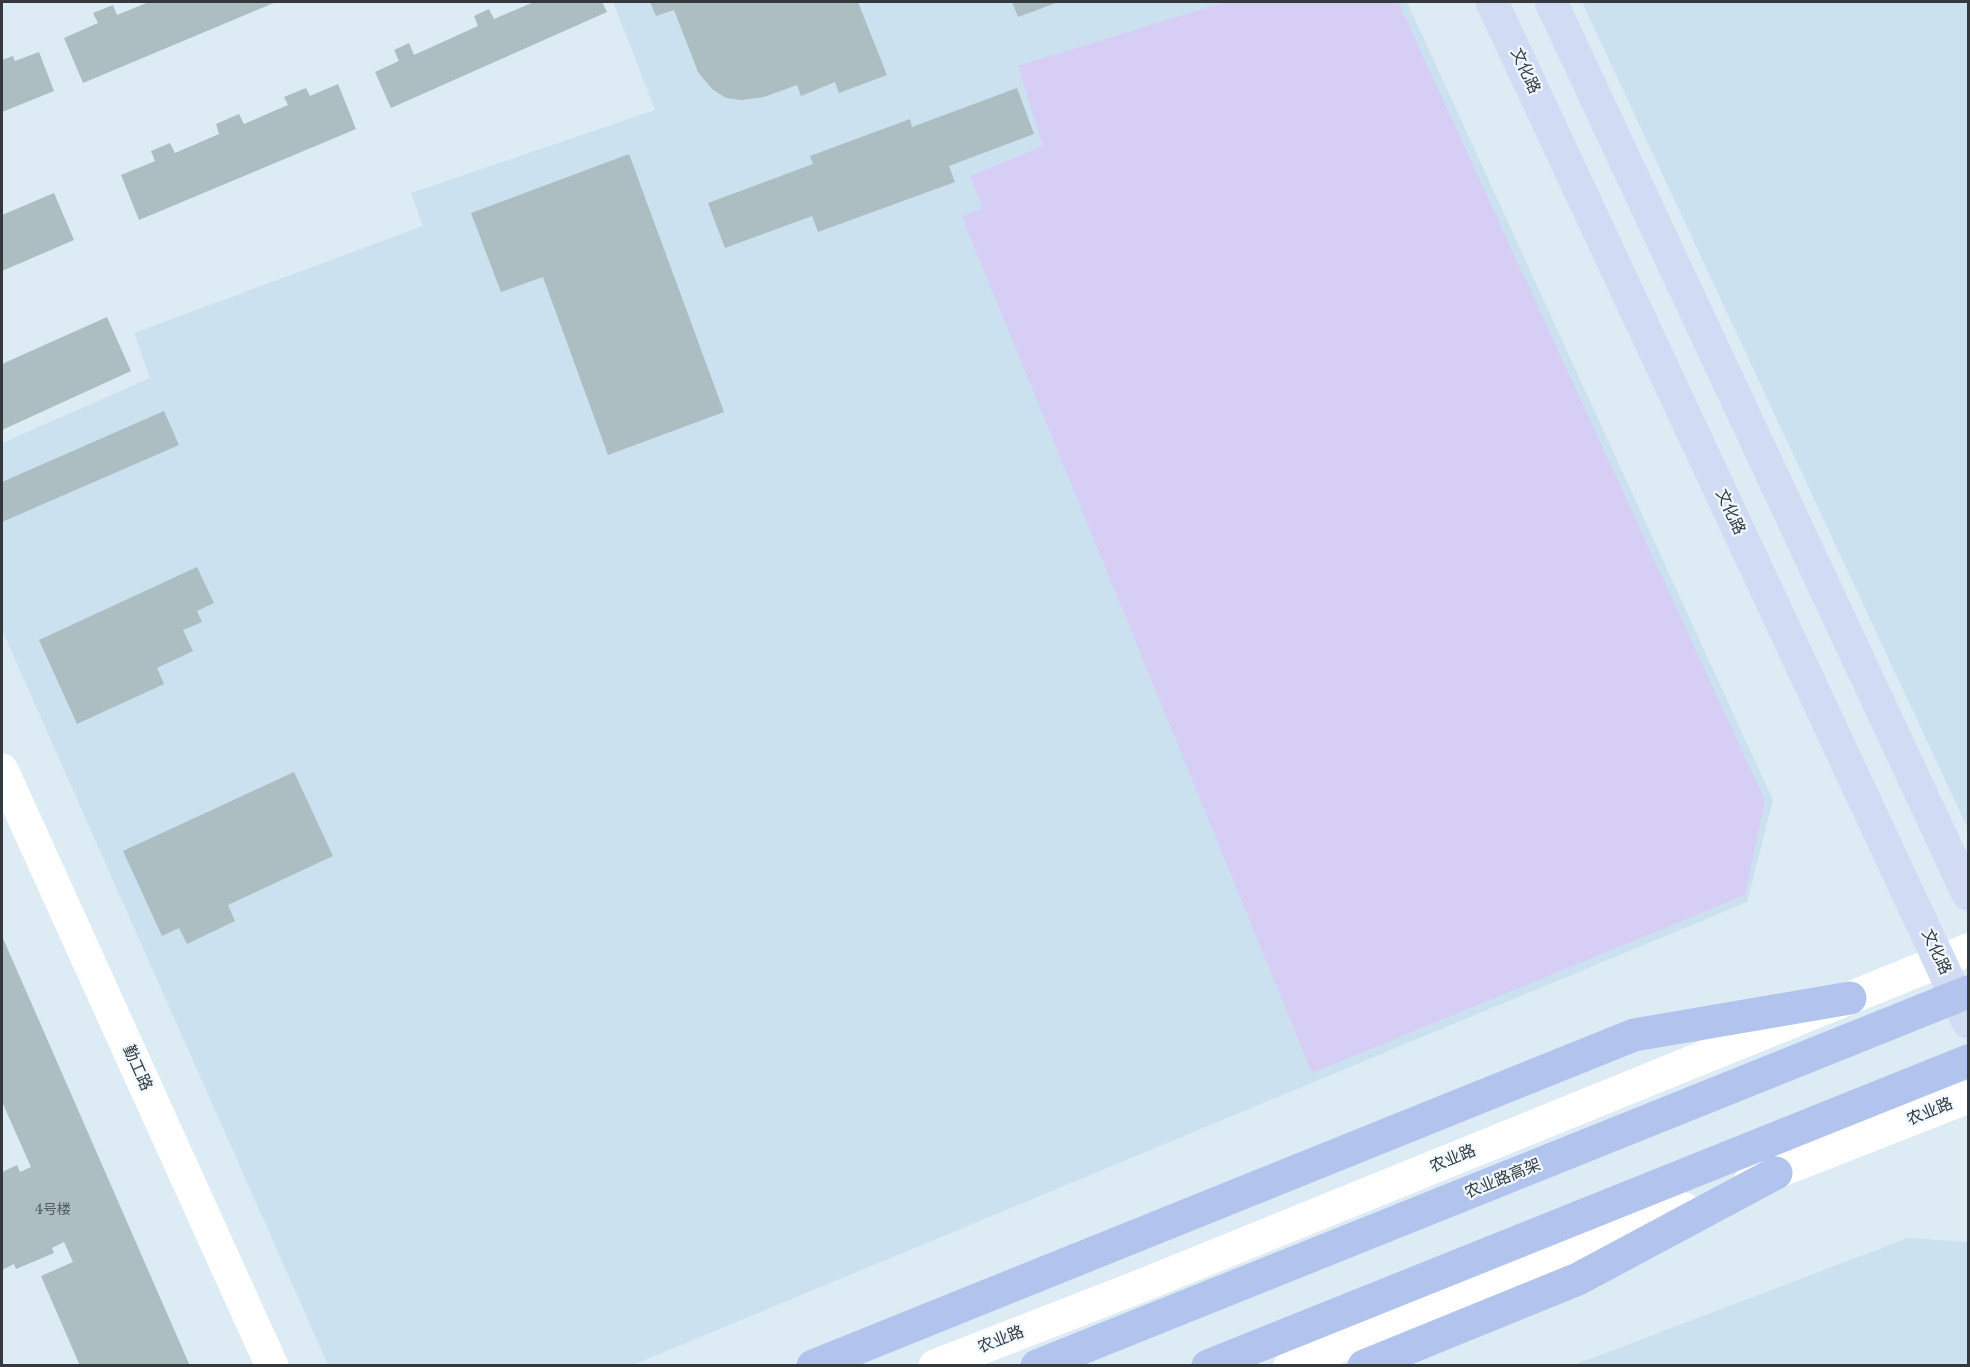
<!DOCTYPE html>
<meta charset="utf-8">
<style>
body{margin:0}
#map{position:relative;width:1970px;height:1367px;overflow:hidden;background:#ddebf5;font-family:"Libre Baskerville",serif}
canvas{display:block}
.frame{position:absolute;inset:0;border:3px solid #33393d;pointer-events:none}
</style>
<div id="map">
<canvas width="1970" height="1367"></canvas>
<div class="frame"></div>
</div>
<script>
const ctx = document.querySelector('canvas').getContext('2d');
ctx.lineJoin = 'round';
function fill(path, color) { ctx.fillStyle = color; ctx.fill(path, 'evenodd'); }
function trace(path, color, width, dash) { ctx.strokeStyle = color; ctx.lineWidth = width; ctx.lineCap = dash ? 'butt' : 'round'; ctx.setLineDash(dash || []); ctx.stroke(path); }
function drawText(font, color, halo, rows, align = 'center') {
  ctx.font = font + ' "Libre Baskerville","Noto Sans SC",serif'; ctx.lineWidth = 4.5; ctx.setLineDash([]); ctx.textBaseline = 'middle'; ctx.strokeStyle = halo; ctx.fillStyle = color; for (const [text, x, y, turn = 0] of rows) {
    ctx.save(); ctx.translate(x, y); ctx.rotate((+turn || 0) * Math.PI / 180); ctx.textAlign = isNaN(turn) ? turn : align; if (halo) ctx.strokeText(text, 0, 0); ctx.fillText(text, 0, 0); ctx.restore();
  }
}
const built = new Path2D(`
 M613 2H1407L1773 800 1747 902 633 1365H328L2 630V443L150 378 134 333 423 226 411 193 655 110Z
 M1582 2H1968V829Z
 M1908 1238 1968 1242V1365H1574Z`);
const green = new Path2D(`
 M1225 2H1398L1765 801 1745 895 1312 1073 962 217 983 208 970 176 1043 146 1018 66Z`);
const building = new Path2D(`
 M149 2H276L83 83 64 38 98 23 93 13 113 5 117 15Z
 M534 2H602L607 12 391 108 375 72 399 61 394 50 409 43 414 55 478 26 474 16 489 9 494 19Z
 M650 2H858L887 75 839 93 835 82 801 96 797 85 764 97 741 100 726 98 712 89 698 72 674 10 656 16Z
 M1012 2H1059L1018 17Z
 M39 52 54 91 2 112V60L13 56 15 61Z
 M338 84 356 129 139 220 121 175 155 161 151 151 170 143 175 153 219 134 216 124 239 114 244 124 288 105 284 97 306 88 310 96Z
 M1017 88 1034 134 949 166 955 182 818 232 812 216 725 248 708 203 813 164 810 156 910 119 912 127Z
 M629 154 724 412 608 455 543 277 501 292 471 213Z
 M54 193 74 240 2 271V215Z
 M107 317 131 371 2 430V364Z
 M164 411 179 445 2 522V482Z
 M197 567 214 603 197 611 202 622 183 630 193 651 157 668 164 684 77 724 39 640Z
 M294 772 333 856 228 905 235 921 187 944 179 928 162 936 123 851Z
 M2 936 190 1366H80L41 1276 73 1262 64 1242 52 1248 54 1253 16 1269 14 1264 2 1270V1172L17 1165 20 1172 31 1167 3 1104 2 1105Z`);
const minor = new Path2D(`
 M2 770 272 1366
 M1749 1183 1968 1097
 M935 1366 1143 1285 1968 950
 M1290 1366 1684 1209`);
const major = new Path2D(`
 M1492 2 1968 1022
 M1551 2 1968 894`);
const highway = new Path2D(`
 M813 1366 1634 1035 1850 998
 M1037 1366 1968 992
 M1208 1366 1968 1061
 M1364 1366 1578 1279 1776 1173`);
const numberNames = [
 ["4号楼",53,1210]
];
const streetNames = [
 ["文化路",1525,71,65],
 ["文化路",1730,512,65],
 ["文化路",1936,952,65],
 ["勤工路",137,1068,66],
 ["农业路",1930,1112,-22],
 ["农业路",1453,1159,-22],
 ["农业路高架",1503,1179,-22],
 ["农业路",1001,1340,-21]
];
fill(built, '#cce1f0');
fill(green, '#d6cef5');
fill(building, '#acbec1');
trace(minor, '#fff', 33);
trace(major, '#d1dcf4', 33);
trace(highway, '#b2c4ed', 33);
drawText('14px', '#515a5e', null, numberNames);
drawText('16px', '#33393d', '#eff8fe', streetNames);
</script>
